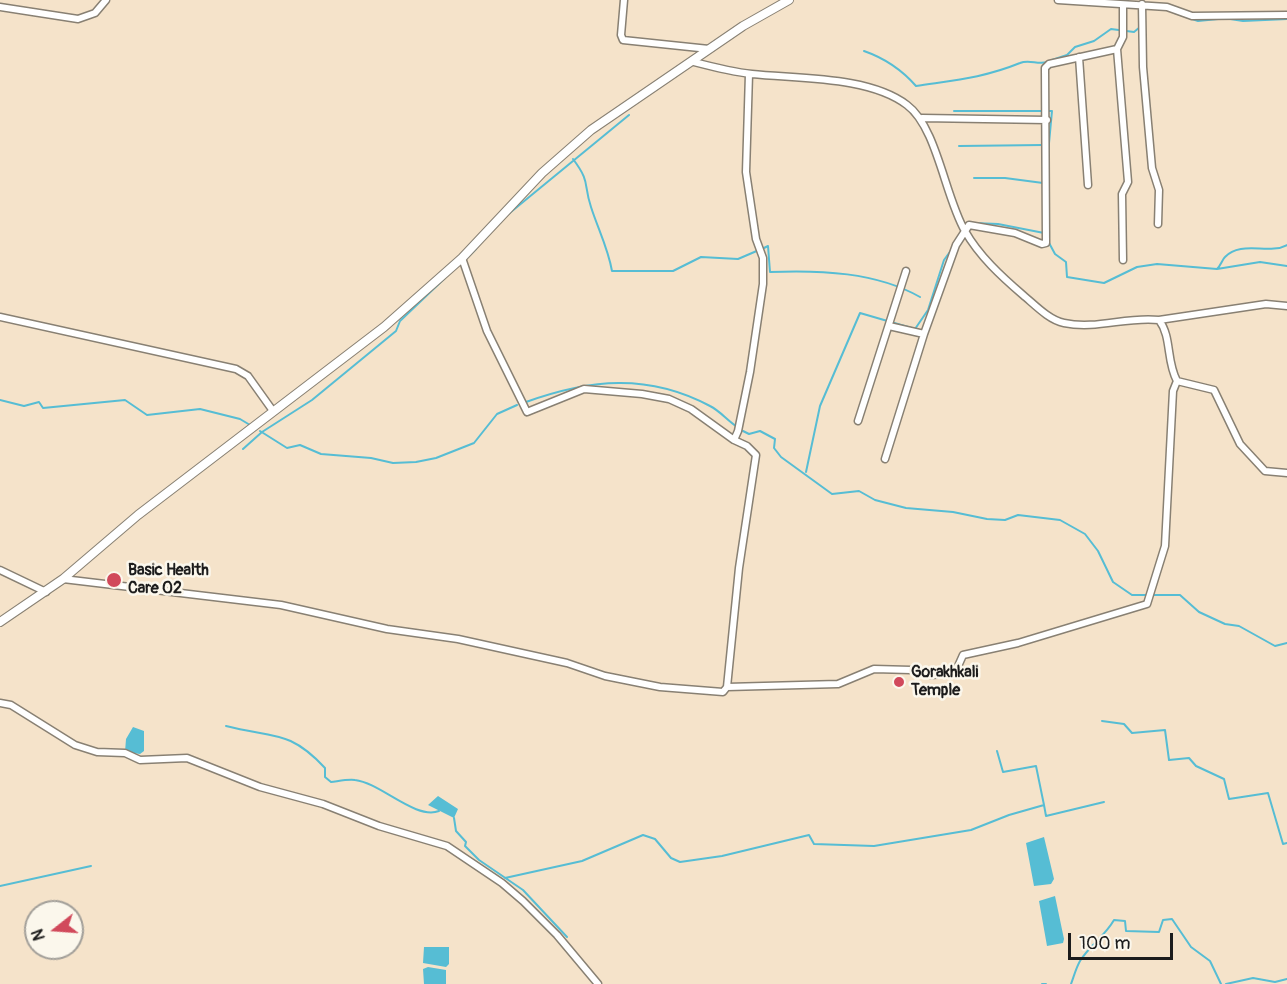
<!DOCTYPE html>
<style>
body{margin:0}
#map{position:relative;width:1287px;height:984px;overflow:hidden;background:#f5e3ca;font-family:Pangolin,sans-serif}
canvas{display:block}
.north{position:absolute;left:24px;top:900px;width:60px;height:60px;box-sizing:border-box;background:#fbf7ec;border:2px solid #a29f99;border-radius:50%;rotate:253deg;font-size:16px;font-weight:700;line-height:24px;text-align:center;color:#1c1c1c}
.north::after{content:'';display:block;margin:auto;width:21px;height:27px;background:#d1495b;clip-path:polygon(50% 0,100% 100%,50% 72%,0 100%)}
.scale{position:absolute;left:1068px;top:933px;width:105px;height:27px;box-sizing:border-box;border:3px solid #1c1c1c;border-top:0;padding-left:8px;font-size:18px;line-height:21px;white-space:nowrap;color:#1c1c1c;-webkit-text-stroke:4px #fbf7ec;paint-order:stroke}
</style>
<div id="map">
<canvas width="1287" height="984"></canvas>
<div class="north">N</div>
<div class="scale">100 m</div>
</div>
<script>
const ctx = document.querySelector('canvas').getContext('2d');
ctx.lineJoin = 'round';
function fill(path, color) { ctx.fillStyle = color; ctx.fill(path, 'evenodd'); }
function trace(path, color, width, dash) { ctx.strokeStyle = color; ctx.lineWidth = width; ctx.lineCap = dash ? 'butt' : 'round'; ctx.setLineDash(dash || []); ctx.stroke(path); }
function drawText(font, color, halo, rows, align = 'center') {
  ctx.font = font + ' Pangolin,sans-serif'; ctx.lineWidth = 5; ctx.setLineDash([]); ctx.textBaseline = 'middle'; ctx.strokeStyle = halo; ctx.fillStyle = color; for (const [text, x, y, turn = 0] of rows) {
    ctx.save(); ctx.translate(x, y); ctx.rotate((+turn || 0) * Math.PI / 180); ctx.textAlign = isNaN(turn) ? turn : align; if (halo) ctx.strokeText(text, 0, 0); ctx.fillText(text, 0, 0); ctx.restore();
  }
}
const water = new Path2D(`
 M133 727 144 731V751L140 754 125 752 126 739Z
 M438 796 458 809 454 818 428 805Z
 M1044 837 1054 879 1051 884 1034 886 1026 843Z
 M1055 896 1064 939 1063 943 1047 946 1039 901Z
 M424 947H449V964L446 967 423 963Z
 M428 967 446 970V984H424L423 969Z`);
const stream = new Path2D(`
 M1175 13 1198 21 1218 19
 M1224 18 1243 21 1287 19
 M864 51C884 58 902 70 916 86 955 80 983 78 1020 63 1029 59 1038 65 1047 62
 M1052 60 1067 55 1075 47 1094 41 1111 29 1134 32 1140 27
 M954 111H1052L1048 154
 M959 146 1043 145
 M573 159C591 183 583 183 591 207 598 229 608 248 612 271H673L701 257 738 259 759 250
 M974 178H1005L1043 183
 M506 216 629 115
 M973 223 998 224 1044 233
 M1048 241 1055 254 1066 262 1067 277 1104 283 1137 267 1157 264 1217 269C1221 265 1222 260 1225 257 1241 240 1269 255 1287 245
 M764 248 768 246 770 272C820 270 876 272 920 297
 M467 258 476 249
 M1217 269 1260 262 1287 266
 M0 400 24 406 39 402 43 408 125 400 147 415 200 409 240 419 250 425
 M526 402C590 379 648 373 710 406 720 411 727 420 736 426
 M260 431 287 448 300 445 321 454 371 458 393 463 416 462 436 458 474 443 497 414 517 405
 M743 431 749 434 760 431 775 439 774 448 781 457 832 494 859 491 875 500 906 508 953 512 987 519 1005 520 1018 515 1060 520 1085 534 1098 551 1113 582 1132 595H1180L1199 612 1225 624 1239 626 1275 646 1287 643
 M243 449 262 432 312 400 396 331 400 321 445 278
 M806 472 820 406 860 313 915 329 928 310 944 260 952 249
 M1102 721 1124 724 1132 733 1165 730 1169 760 1189 758 1196 766 1224 779 1229 799 1268 793 1283 844 1287 843
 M226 726C272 738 289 729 325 768V777L331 782C339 781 348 779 355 780 381 783 415 820 439 811
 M997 751 1003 772 1036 766 1044 805
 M454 818 456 831 466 842 465 846 479 860 523 890 567 937
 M505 878 582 861 643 835 655 839 671 858 680 862 722 856 809 835 814 844 874 846 971 830 1009 815 1044 805 1046 816 1104 802
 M0 886 91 866
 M1042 984H1046
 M1071 984C1074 976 1076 968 1080 961 1090 945 1105 936 1114 920L1125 921 1126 931 1159 932 1163 920 1172 919 1191 947 1210 961 1221 984
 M1226 984 1253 978 1275 982 1287 979`);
const minor = new Path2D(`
 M624 0 621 35 623 40 709 49
 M1058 0 1167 7 1192 16 1287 15
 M1142 4 1143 67 1152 168 1159 190 1158 224
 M0 7 78 19 95 13 106 0
 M1079 57 1088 185
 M694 62C713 67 732 72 752 74 798 79 869 76 907 105 937 127 945 197 965 231 979 256 1002 277 1023 295 1035 305 1049 320 1064 323 1097 330 1127 316 1159 320 1172 337 1166 361 1177 381L1214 390 1240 444 1265 471 1287 473
 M922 118 1047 120
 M462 258 487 331 527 412 584 389 642 394 669 399 691 409 734 440 747 446 756 455 739 568 727 687
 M1123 260 1122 194 1128 182 1117 49 1123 37V6
 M0 317 236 369 248 376 273 411
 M1159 320 1266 304 1287 306
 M889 326 924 334
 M858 421 906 271
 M734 440 738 431 750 372 763 284V258L756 239 746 172 749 74
 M885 459 924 334 956 245 969 225 1015 233 1042 244 1046 243 1045 68 1049 64 1117 49
 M0 570 46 592
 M63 579 281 605 387 629 458 639 567 663 605 676 660 687 723 692 727 687 838 684 874 669 911 670 931 675 955 673 963 655 1018 643 1147 604 1165 546 1173 391 1177 381
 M0 703 11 705 75 745 97 752 125 753 140 760 187 758 260 787 323 804 379 826 447 846 502 883 523 901 557 935 598 984`);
const tertiary = new Path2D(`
 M0 622 63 579 138 515 384 327 462 258 542 173 591 130 743 26 789 0`);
const markers = [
 [114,580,8,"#d1495b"],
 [899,682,6,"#d1495b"]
];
const poiNames = [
 ["Basic Health",128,571],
 ["Care 02",128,589],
 ["Gorakhkali",911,673],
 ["Temple",911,691]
];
fill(water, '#56bdd4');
trace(stream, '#56bdd4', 2);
trace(minor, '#888073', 9);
trace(tertiary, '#888073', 10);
trace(minor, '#fff', 6);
trace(tertiary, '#fff', 8);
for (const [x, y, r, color] of markers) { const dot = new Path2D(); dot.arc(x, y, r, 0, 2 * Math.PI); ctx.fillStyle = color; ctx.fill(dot); trace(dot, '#fbf7ec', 2); }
drawText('bold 16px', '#1c1c1c', '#fbf7ec', poiNames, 'left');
</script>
